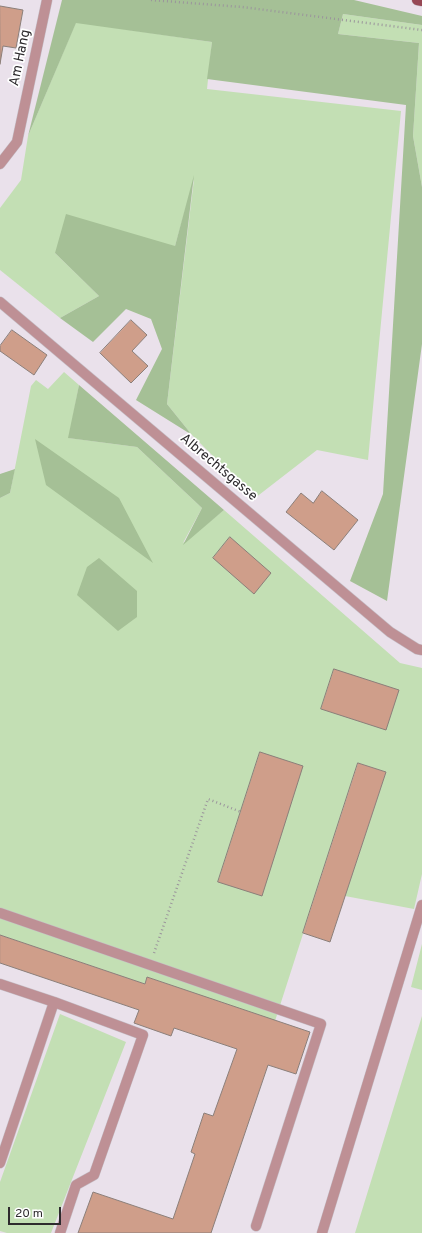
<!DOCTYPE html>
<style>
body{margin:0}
#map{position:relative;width:422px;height:1233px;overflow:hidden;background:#eae1eb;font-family:Overpass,sans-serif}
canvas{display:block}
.scale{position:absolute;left:8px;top:1207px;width:53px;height:18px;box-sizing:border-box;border:2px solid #2e2b2e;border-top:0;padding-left:5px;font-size:12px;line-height:14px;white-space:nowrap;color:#2e2b2e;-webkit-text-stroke:3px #fff;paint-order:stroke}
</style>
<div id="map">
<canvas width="422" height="1233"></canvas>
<div class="scale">20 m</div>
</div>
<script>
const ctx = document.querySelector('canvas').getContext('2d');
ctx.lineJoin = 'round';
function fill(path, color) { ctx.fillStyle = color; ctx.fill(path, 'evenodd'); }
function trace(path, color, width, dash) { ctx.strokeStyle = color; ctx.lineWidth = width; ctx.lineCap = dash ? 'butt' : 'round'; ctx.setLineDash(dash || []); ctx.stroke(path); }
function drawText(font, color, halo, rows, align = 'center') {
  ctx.font = font + ' Overpass,sans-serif'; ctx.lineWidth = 3.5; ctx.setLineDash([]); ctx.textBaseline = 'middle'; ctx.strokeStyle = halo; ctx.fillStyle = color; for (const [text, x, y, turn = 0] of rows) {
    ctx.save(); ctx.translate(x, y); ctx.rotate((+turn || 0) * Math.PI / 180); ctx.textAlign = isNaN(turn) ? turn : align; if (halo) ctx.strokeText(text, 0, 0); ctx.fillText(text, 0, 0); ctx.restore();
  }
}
const green = new Path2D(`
 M343 14 422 25V187L413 136 419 43 338 34Z
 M76 22 212 42 207 89 401 111 368 460 317 450 255 498 192 435 167 404 194 179 175 246 55 253 99 296 60 318 0 270V208L21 180 28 136Z
 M64 372 79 385 69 438 137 447 202 508 183 543 224 510 400 663 422 668V874L414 909 345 896 386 772 358 763 275 1021 147 977 145 984 0 935V498L10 493 31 386 36 380 48 389Z
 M422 944V990L411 987Z
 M60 1014 126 1042 51 1233H7L0 1231V1182Z
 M422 1016V1233H355Z`);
const forest = new Path2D(`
 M62 0H354L422 16V25L343 14 338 34 419 43 413 136 422 187V344L387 601 350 581 383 494 406 105 207 79 212 42 76 23 28 136Z
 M194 175 167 404 192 435 136 400 162 349 151 319 126 309 93 342 60 318 99 296 55 253 66 214 175 246Z
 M79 385 224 510 183 545 202 508 137 447 68 438Z
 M35 439 119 498 153 563 46 485Z
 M15 469 10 493 0 498V474Z
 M99 558 137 591V617L118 631 77 595 87 567Z`);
const building = new Path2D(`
 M0 6 23 10 16 48 3 46 0 64Z
 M131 320 147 335 132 351 148 366 131 383 100 353Z
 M12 330 47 355 34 375 0 351V346Z
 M322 491 358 520 334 550 286 512 301 493 313 503Z
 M230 537 271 573 254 594 213 558Z
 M334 669 399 690 386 730 321 709Z
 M260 752 303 766 262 896 218 882Z
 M358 763 386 772 330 942 303 933Z
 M0 935 145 984 147 977 310 1032 296 1074 268 1065 211 1233H78L93 1192 173 1219 195 1154 191 1152 204 1113 213 1116 237 1049 174 1028 171 1036 134 1023 139 1010 0 963Z`);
const path = new Path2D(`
 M151 0 242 7 422 30
 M154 953 208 799 241 812`);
const minor = new Path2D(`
 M0 164 17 142 47 0
 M0 302 390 632 417 649 422 650
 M0 913 321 1024 256 1226
 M0 984 54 1002 0 1163
 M54 1002 143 1035 94 1175 76 1185 60 1233
 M322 1233 422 905`);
const major = new Path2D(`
 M417 0 422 1`);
const streetNames = [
 ["Am Hang",21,58,-78],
 ["Albrechtsgasse",218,468,40]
];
fill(green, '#c3dfb4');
fill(forest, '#a5c096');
fill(building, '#cf9e8a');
trace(building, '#8b7f7a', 1);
trace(minor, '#c4bdc5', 11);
trace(major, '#c4bdc5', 11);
trace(path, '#9b959c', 2.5, [1, 3]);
trace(minor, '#be9095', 10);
trace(major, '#974855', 10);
drawText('14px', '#2e2b2e', '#fff', streetNames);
</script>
